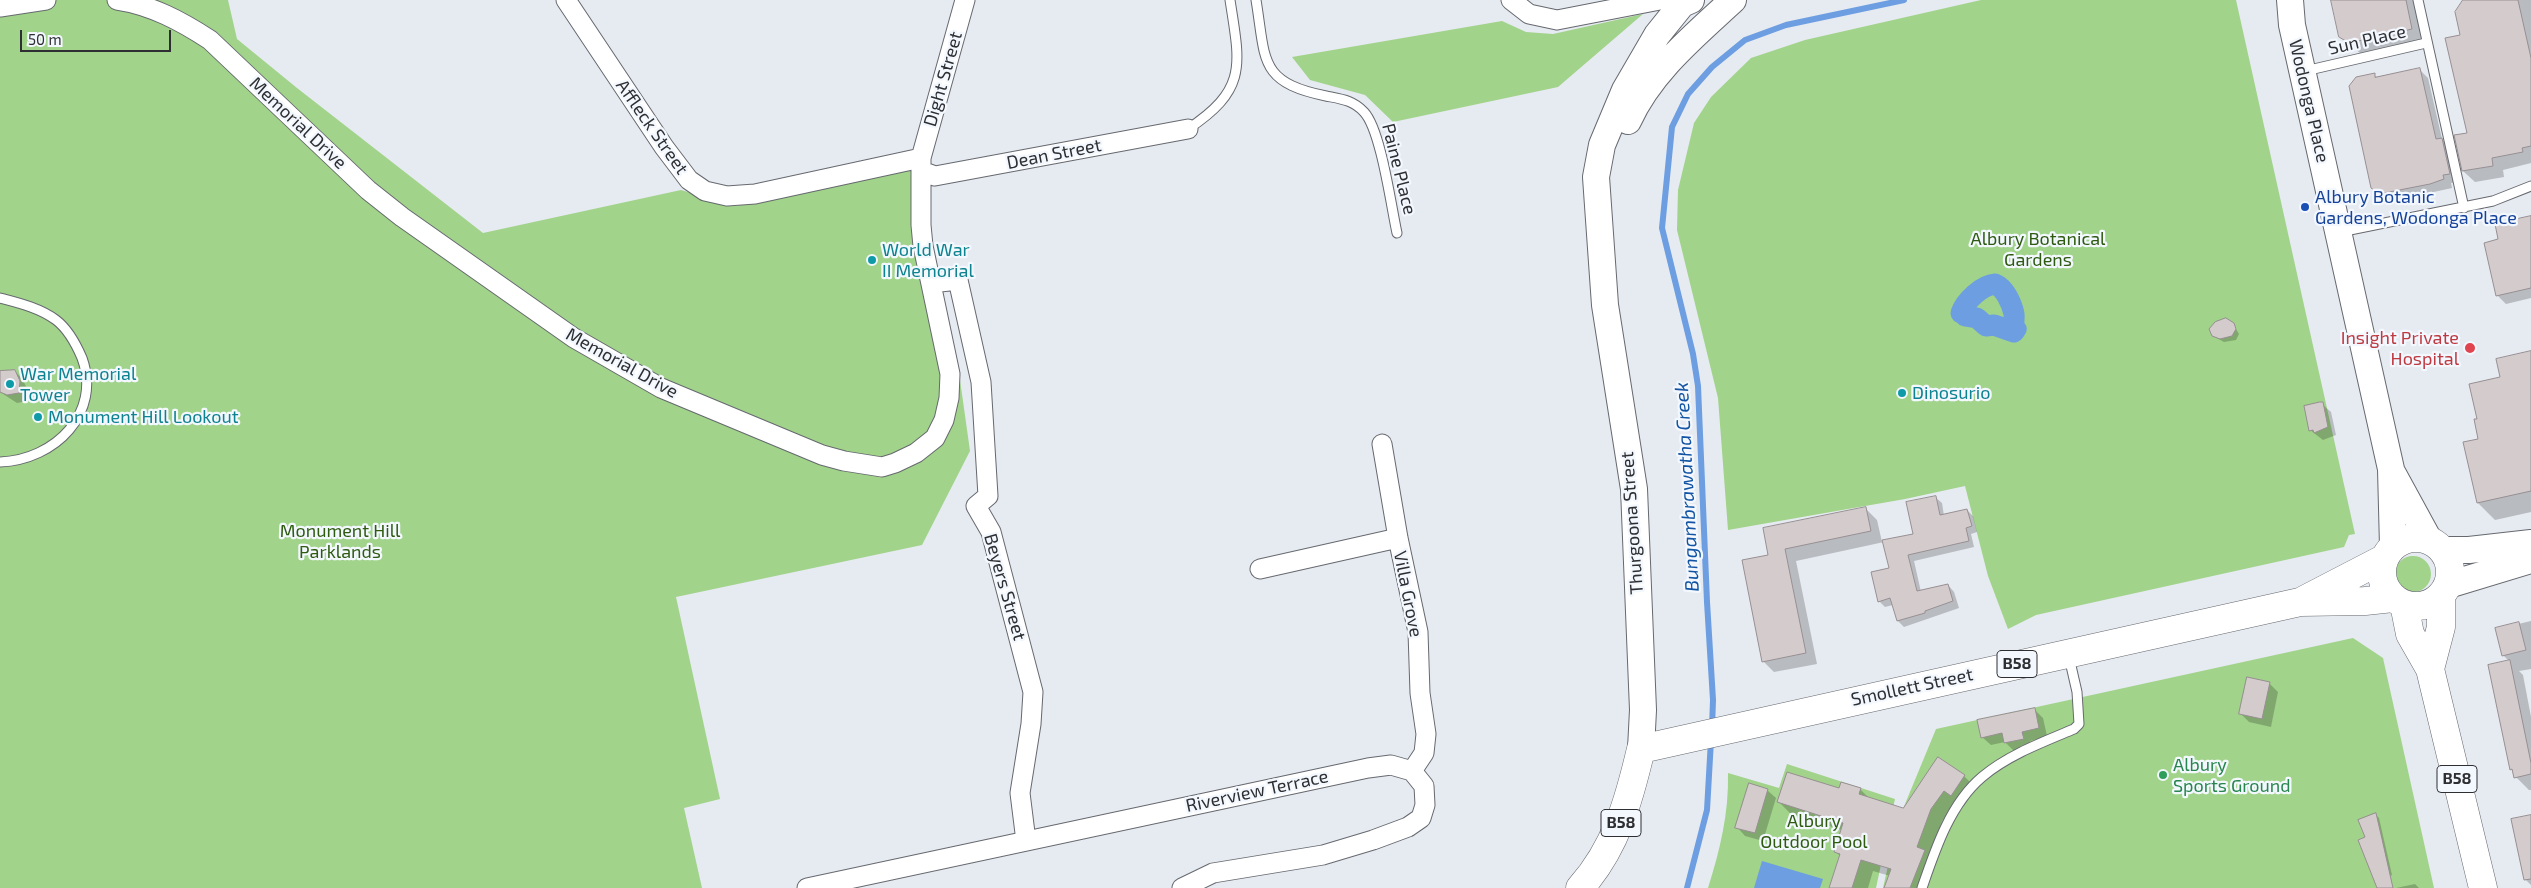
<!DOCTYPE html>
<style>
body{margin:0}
#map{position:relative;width:2531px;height:888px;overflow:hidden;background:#e6eaf1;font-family:"Exo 2",sans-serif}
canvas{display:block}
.scale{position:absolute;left:20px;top:30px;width:151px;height:22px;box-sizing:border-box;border:2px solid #2e2f32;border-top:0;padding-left:6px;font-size:15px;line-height:18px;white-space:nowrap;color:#2e2f32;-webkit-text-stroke:4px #f3f7fe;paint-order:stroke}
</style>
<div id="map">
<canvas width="2531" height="888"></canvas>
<div class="scale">50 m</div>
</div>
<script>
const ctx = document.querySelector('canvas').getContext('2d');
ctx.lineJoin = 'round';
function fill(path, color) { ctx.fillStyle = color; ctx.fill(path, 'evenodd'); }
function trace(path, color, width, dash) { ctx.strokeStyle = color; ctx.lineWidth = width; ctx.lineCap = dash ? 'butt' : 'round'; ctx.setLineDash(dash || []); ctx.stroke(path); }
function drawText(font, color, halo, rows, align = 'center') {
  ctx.font = font + ' "Exo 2",sans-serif'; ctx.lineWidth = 4.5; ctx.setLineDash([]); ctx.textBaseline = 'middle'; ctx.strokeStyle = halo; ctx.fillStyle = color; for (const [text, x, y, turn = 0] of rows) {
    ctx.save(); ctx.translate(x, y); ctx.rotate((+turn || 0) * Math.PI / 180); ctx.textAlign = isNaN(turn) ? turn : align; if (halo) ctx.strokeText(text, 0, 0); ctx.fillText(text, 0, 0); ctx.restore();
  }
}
const green = new Path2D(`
 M0 0H228L237 39 297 88 483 233 681 190 736 206 920 162 943 332 960 380 970 451 922 545 676 597 720 799 684 808 702 888H0Z
 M1981 0H2236L2355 534 2349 535 2344 547 2036 615 2008 629 1988 576 1965 486 1905 499 1728 530 1718 398 1677 230 1678 190 1694 123 1711 97 1751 58 1805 40Z
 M1643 14 1558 87 1393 122 1365 95 1310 80 1292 57 1502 21 1526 32 1553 34Z
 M2395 574a18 18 0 1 1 36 0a18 18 0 1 1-36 0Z
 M2353 638 2383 658 2434 888H1883L1898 821 1936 729Z
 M1787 764 1895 799 1876 888H1708C1720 850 1729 813 1728 773L1779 788Z`);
const water = new Path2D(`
 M1762 861 1823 879 1820 888H1754Z`);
const shadow = new Path2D(`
 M2332 0H2414L2423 41 2361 54 2340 36Z
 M2464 0H2531V163L2503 170 2504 177 2475 182 2463 171 2468 134 2462 36Z
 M2419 69 2428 78 2442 139 2450 148 2458 182 2451 183 2452 188 2388 202 2372 187 2374 75 2378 78Z
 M2531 217V298L2506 304 2497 295 2500 240Z
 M2233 324 2239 334 2236 340 2224 342 2213 336Z
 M2531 352V512L2495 520 2478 503 2479 420 2501 378Z
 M15 371 23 380 28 391V401L17 403 0 392V375Z
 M2322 404 2331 412 2336 435 2323 440 2310 430Z
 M1935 497 1942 503 1944 516 1967 510 1973 516 1977 532 1971 534 1974 547 1914 561 1921 592 1948 585 1954 592 1959 608 1904 627 1898 621 1893 605 1885 607 1879 601 1891 569 1884 542 1796 561 1817 664 1774 672 1763 661 1769 556 1866 509 1877 520 1882 542 1914 535Z
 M2531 621V669L2519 671 2523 675 2531 717V790H2529L2516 777 2512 769 2510 662 2503 655 2497 629Z
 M2269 683 2278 692 2271 727 2249 722 2241 714Z
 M2034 709 2043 718 2047 736 2030 741 2031 747 2014 751 2005 742 1991 745 1982 737Z
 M1964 776 1976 788 1964 806 1957 802 1942 821 1930 856 1936 862 1926 888H1886L1890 876 1873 871 1868 888H1831L1840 856 1835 851 1842 830 1791 814 1779 802 1839 789H1860L1870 799 1903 809Z
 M1767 790 1776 798 1763 841 1745 836 1737 827Z
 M2375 814 2379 818 2392 875 2378 883 2367 838Z
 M2531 816V885L2525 879Z
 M2415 884 2419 888H2396Z`);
const stream = new Path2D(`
 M1712 728 1713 700 1707 602 1698 386 1693 354 1662 228 1672 127 1688 94 1712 67 1745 40 1786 25 1904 0
 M1687 888 1707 810 1711 740`);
const canal = new Path2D(`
 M1961 313C1965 301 1982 285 1995 284 2005 288 2012 304 2014 314 2015 320 2012 324 2016 329L2014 332 1994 325 1986 326 1977 318 1965 316`);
const building = new Path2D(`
 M2331 0H2406L2412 29 2349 43 2339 37Z
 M2463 0H2518L2531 58V146L2522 148 2523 152 2492 158 2493 166 2462 171 2454 135 2467 133 2445 38 2460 35 2455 12Z
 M2420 68 2436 139 2442 138 2450 174 2443 175 2444 179 2430 184 2379 194 2371 188 2349 86 2356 77 2375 73V77Z
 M2531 216V288L2496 296 2484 243 2498 239 2495 224Z
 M2226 318 2234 323 2236 329 2232 336 2220 339 2212 336 2209 329 2215 322Z
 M2531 351V491L2477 503 2463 442 2478 439 2474 419H2477L2469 384 2500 377 2496 359Z
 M15 370 20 381 19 393 7 395 0 392V371Z
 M2320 402H2323L2328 427 2314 433 2313 430 2309 431 2304 406Z
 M1936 496 1940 515 1967 509 1972 526 1966 528 1969 541 1908 555 1917 591 1948 584 1953 601 1925 611V613L1897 621 1890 598 1878 602 1871 572 1889 568 1882 540 1913 534 1906 502Z
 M1866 507 1871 531 1785 549 1806 653 1762 662 1742 560 1768 555 1763 528Z
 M2519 622 2526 650 2502 656 2495 628Z
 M2510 660 2531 763V774L2514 778 2512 769 2510 770 2488 665Z
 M2247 677 2270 682 2262 719 2239 714Z
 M2035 708 2039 728 2022 732 2024 739 2004 743 2002 733 1981 738 1977 720Z
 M1938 757 1965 775 1951 796 1944 791 1931 809 1917 847 1925 850 1910 888H1884L1891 869 1861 860 1852 888H1829L1840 854 1834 852 1843 823 1777 802 1787 772 1839 788 1841 782 1861 788 1859 794 1903 808Z
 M1749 783 1768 789 1755 833 1735 828Z
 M2376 813 2382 839 2393 888H2377L2358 840 2365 837 2358 820Z
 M2531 815V879L2524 880 2511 819Z`);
const lane = new Path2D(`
 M1256 0C1266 60 1258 82 1326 96 1341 99 1353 100 1364 112 1381 130 1391 206 1397 233
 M2418 0 2464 208
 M2305 71 2426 43
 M1188 129C1248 89 1240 65 1230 0
 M2340 232 2493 201 2531 186
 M0 298C19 303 40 308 56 320 68 329 76 344 82 358 102 413 55 460 0 462
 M1922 888C1935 850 1950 804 1982 777 2008 755 2043 742 2074 729L2079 724 2077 692 2069 657`);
const street = new Path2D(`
 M117 0C151 5 181 21 210 40L368 190 402 217 574 338 661 388 822 455 844 461 882 467 895 463 916 453 935 438 944 420 949 398 950 374 923 246 921 225V158L965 0
 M566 0 664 147 689 180 705 191 727 196 755 194 921 158
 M1511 0 1529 14 1557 20 1660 0
 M0 7 46 0
 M921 171 935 176 1188 129
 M931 283 958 280 981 382 988 496 976 506 991 532 1033 692 1031 724 1020 793 1026 841
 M1382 444 1398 538 1418 632 1420 693 1426 734 1424 753 1412 771
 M1260 569 1398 538
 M807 888 1368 768 1391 765 1412 771 1424 786 1425 805 1421 818 1408 827 1373 840 1323 855 1213 873 1182 888`);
const secondary = new Path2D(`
 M2290 0 2292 25 2391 469 2393 547
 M1628 121C1650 72 1694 36 1733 0
 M2393 474 2429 540
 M2443 550H2469L2531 543
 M2448 585 2531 560
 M1641 749 1643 710 1634 489 1605 305 1596 177 1602 145 1625 90 1657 35 1682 4 1691 0`);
const primary = new Path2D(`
 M2382 572a34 34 0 1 1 68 0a34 34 0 1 1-68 0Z
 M2304 600 2385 558
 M2404 604 2410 634 2430 669 2483 888
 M2430 669 2441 627V595
 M1580 888C1616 848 1629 800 1641 749L2300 602 2365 601 2393 598`);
const markers = [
 [2305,207,5,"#1a4fb4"],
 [872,260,5,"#0f9aa8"],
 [2470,348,6,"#e0444e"],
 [10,384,5,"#0f9aa8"],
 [1902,393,5,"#0f9aa8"],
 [38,417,5,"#0f9aa8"],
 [2163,775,5,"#2e9e5b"]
];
const shields = [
 [2017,664,40],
 [2457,779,40],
 [1621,823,40]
];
const shieldNames = [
 ["B58",2017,664],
 ["B58",2457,779],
 ["B58",1621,823]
];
const streetNames = [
 ["Sun Place",2367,40,-13],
 ["Dight Street",943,79,-74],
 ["Wodonga Place",2309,101,77],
 ["Memorial Drive",298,123,43],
 ["Affleck Street",652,127,55],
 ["Dean Street",1054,154,-11],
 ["Paine Place",1399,169,76],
 ["Memorial Drive",622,363,29],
 ["Thurgoona Street",1632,523,-94],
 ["Beyers Street",1005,587,74],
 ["Villa Grove",1408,594,79],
 ["Smollett Street",1912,687,-12],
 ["Riverview Terrace",1257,791,-12]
];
const transitNames = [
 ["Albury Botanic",2315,197],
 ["Gardens, Wodonga Place",2315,218]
];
const parkNames = [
 ["Albury Botanical",2038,239],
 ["Gardens",2038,260],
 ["Monument Hill",340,531],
 ["Parklands",340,552],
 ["Albury",1814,821],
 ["Outdoor Pool",1814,842]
];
const cultureNames = [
 ["World War",882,250],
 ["II Memorial",882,271],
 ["War Memorial",20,374],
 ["Tower",20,395],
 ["Dinosurio",1912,393],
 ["Monument Hill Lookout",48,417]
];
const healthNames = [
 ["Insight Private",2459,338],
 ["Hospital",2459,359]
];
const leisureNames = [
 ["Albury",2173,765],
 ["Sports Ground",2173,786]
];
const waterNames = [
 ["Bungambrawatha Creek",1687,487,-93]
];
fill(green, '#a1d38a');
fill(water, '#6c9ee1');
fill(shadow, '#0003');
trace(stream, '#6c9ee1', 6);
trace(canal, '#6c9ee1', 21);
fill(building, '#d4cbcd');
trace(building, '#978f91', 1);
trace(lane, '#66696f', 11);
trace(street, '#66696f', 21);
trace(secondary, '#66696f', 28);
trace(primary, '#66696f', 29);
trace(lane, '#fff', 9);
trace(street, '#fff', 19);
trace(secondary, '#fff', 26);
trace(primary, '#fff', 28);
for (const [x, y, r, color] of markers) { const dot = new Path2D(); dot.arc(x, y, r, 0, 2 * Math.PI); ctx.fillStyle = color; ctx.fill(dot); trace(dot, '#f3f7fe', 2); }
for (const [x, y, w] of shields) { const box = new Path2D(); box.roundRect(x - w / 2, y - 13.5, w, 27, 4); ctx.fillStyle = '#f3f7fe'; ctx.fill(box); trace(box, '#2e2f32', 1); }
drawText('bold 16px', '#2e2f32', null, shieldNames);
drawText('18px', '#2e2f32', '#f3f7fe', streetNames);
drawText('18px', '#164399', '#f3f7fe', transitNames, 'left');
drawText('18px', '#2e5b10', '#f3f7fe', parkNames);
drawText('18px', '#0d838f', '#f3f7fe', cultureNames, 'left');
drawText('18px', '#be3a42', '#f3f7fe', healthNames, 'right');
drawText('18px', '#27864d', '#f3f7fe', leisureNames, 'left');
drawText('italic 19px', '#1254a3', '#f3f7fe', waterNames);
</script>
